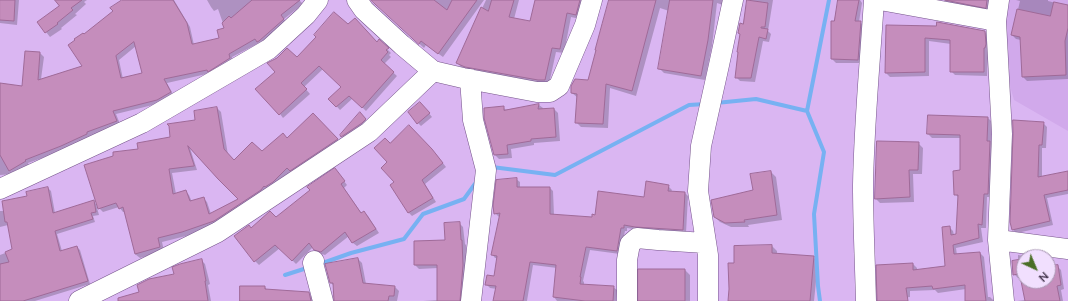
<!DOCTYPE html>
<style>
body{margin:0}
#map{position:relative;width:1068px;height:301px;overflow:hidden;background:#dab6f2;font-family:Lato,sans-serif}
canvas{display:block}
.north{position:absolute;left:1016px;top:249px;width:40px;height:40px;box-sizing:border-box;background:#f1dffe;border:1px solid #a998b4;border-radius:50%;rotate:136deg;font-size:11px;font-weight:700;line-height:16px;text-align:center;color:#3d2e46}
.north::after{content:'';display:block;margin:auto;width:14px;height:18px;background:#4a6e26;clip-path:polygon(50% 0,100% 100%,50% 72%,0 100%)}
</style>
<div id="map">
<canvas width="1068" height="301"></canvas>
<div class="north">N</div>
</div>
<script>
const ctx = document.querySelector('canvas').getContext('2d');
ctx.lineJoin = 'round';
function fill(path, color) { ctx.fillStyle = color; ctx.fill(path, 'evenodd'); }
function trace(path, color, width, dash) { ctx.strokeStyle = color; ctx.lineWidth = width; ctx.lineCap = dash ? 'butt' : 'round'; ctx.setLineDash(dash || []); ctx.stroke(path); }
const built = new Path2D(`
 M999 0H1068V131L1014 100 997 42Z`);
const shadow = new Path2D(`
 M0 0H19L17 25 0 23Z
 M62 0H87L84 2 86 4 75 14 77 15 61 28 62 29 50 37 46 32 61 6Z
 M123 0H174L190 27 194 45 220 39 225 29 218 9 214 11 211 7 207 0H299L303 4 284 19 287 24 262 45 259 43 232 57 233 62 211 73 167 83 174 96 161 103 116 114 120 124 90 136V137L65 150 28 163 29 165 14 174 0 175V84L23 87 26 52 40 53 44 57 41 79 84 66V35L114 12ZM136 46 144 74 123 79 119 60Z
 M373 0H484L443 57 426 45 424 48 381 9Z
 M486 0H519L514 19 530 22 536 0H586L580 19 571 17 564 53 556 52 549 84 471 71 461 67 457 62Z
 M611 0H724L723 5 717 3 712 46 705 80 664 73 659 68 669 11 660 8 636 96 610 88 608 128 581 127 576 122 578 98 572 93 588 81Z
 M748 0H773L768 31 771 34 769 42 763 41 755 82 740 81 736 77Z
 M839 0H860L862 3 859 22H860L864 26 862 63H836L832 59 834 22Z
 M944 0H991L989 10 946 2Z
 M1016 0H1048V1L1068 6V79L1027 81 1023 77 1021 40 1016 39 1012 35 1020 1Z
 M348 25 377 43 379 41 391 53 389 55 391 57 384 64 397 76 366 111 353 98 340 110 330 99 342 87 323 69 304 87 310 94 283 118 280 114 297 59Z
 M887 26 985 32 989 36 987 76 955 75 951 71V44L929 41V76L890 77 886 73Z
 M539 105 543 108V110L554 109 558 113 560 141 534 143V145L511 149 512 158 499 159 495 155 485 118 503 107 506 110Z
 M423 106 432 117 421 126 418 123Z
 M217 108 221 112 228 155 234 161 262 152 288 139 313 114 341 143 218 225 186 236 162 242 164 251 140 258 135 254 125 212H123L119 207 103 212 99 208 140 149 171 138ZM190 148 239 199 211 214 207 202 203 198 192 202 189 195 185 191 176 194 172 173 197 170Z
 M360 113 367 121 343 137 341 135Z
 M988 118 992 122 991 143 994 146 992 197H987L986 228H981L983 242 956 248 957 255 980 253 984 257 988 297H990L994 301H966V289L938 293 935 290 910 291V297L882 301 913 264 917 268V271L946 266 949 227 953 231 954 235H957L959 198 955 194 961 171V138H932L928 134Z
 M1043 123 1047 127 1046 148H1042V177L1068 172V194L1047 198 1053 225 1017 233 1013 230Z
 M918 143 923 148 922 174H913L914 202 880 203 876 199Z
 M390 144 436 154 446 167 425 184 436 202 412 216 408 212 396 183 389 162Z
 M771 172 776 177 782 220 748 225 749 227H731L720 222 715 217 754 191Z
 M338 173 347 185 344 188 362 214 364 213 368 216 379 233 357 246 353 243 349 236 325 255 319 253 313 247 296 264 280 248 259 265 255 261 252 229 276 218Z
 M516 179 520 182V188H550L553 191 554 215 593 218 596 216 645 198 668 186 672 190 671 192 685 193 688 196 686 233 639 230 627 228V231H625L620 254 590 250 583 281 584 282V285L613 287 617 290 616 301H557L554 297 557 268 533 265 527 301H494L497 289 490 288 486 284 495 277 498 258H495L492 254 500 217H499L495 213Z
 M48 188 51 191 55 213 93 201 96 204 99 215 93 216 95 222 57 234 62 251 77 247 80 250 90 284 35 301H0V255L13 250 8 225 0 227V211H4L28 197Z
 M459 223 463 227 465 244 466 245V269L463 301H423L438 300V268L419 269 415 265 446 241Z
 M772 246 777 251V254L813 257 818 262 814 301H729L735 264Z
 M1018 255 1030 257H1024V281H1048V267L1057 266 1061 270 1064 289 1061 290 1063 301H1017L1025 300 1022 278H1018L1014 274 1018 261Z
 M358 259 362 263 366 284 395 287 399 291 397 301H334V286L331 283Z
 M201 260 205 264 210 284 208 285 211 301H119L118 299 141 292Z
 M685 270 690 275V301H640Z
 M265 287 267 290 308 293 312 297 313 301H241Z`);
const stream = new Path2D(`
 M716 103 756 99 807 111
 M492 167 555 175 689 105 705 104
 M320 264 351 253 404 239 423 214 464 199 477 181
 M285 275 310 267
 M820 301 818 286 814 214 824 152 807 111 829 0`);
const building = new Path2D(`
 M0 0H15L14 21 0 20Z
 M55 0H82L71 8 73 10 57 23 58 24 45 33 37 22 59 6Z
 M122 0H173L187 23 192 44H193L219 38 217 30 224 28 222 23 229 16 231 18 252 0H300L281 15 284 19 259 41 257 42 255 39 229 54 230 58 208 72 207 70 164 79 171 92 157 100 113 111 117 121 87 132V134L61 146 25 160 26 161 9 171 0 155V83L22 86 25 51 40 52 38 80 82 66 68 45 75 40 74 39 83 33 84 34 113 11 110 8ZM134 42 142 73 121 78 116 56Z
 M371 0H434L447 10 452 0H477L438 54 421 41 419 44Z
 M492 0H514L509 17 530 21 535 0H580L576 15 567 13 560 49 552 48 545 80H538L465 67 456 63 481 7 488 11Z
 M609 0H656L632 91 606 84 603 124 575 123 577 94 571 93V86L575 79 588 80 596 50H595L602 24Z
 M670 0H713L708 40 701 76 658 69Z
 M747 0 768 3 765 27H761V28L768 29 766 39 759 37 751 78H735L738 52H737L740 34 738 33 740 23 743 24Z
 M838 0H859L855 21H861L858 60 831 59V21H834Z
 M945 0H987L986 8Z
 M1054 2 1068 5V28L1065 41 1066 75 1022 77 1020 37 1011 35 1017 9 1050 16Z
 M334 12 348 24 355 18 377 42 379 39 389 48 386 50 388 52 381 60 394 72 362 108 349 96 336 107 328 99 341 87 319 66 301 83 307 89 279 115 255 89 275 72 267 63 277 58 287 48 297 57 316 37 314 35Z
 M937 22 985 31 986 44 985 48H984V72H950V40L925 38V72L885 73 886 25 936 26Z
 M420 102 430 113 417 124 408 112Z
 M539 104 538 109 554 108 556 137 531 139V141L507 145 508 154 494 155 484 118V108L504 106V110Z
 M217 107 224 149 234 160 252 142 262 151 283 133 287 138 313 113 338 139 290 171 287 168 273 182 265 187 264 186 261 190 214 221 182 232 158 238 160 247 135 254 123 207 119 209 116 203 98 209 84 165 113 156V152L138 149 137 143 170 137 169 126 167 124 195 120 194 111ZM188 146 218 179 238 199 209 214 204 197 190 201 186 190 173 194 169 169 194 166Z
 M360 112 366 119 362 123 341 137 340 135Z
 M928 115 988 117 987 141H990L988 194H984L982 225 978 224 979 238 953 245 954 254 980 252 986 301H965V285L933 289 932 286 906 288 908 301H877L876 265 913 263V270L945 266 942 227 950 226 951 235 956 234 958 195H954L953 171 960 170V135L927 134Z
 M1013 120 1044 122 1042 145H1039L1038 177 1068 171V190L1044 195 1050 221 1012 230 1010 222 1013 134Z
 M409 125 432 149 443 163 422 180 433 198 408 213 390 185 394 182 381 168 387 162 374 148 385 138 390 143Z
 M877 141 919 142 918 170H909L910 197 875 199Z
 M335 168 345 181 341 184 361 213 364 211 376 229 352 243 345 232 321 252 314 250 309 243 292 261 275 245 254 262 234 236 249 225 251 228 270 211 276 217 310 190 307 187Z
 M771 171 777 215 744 220 745 222 725 223 714 217 711 200 753 190 750 174Z
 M517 178V187H550V214L592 217V214L595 215 598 191 644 197 646 181 669 185 668 191 685 192 683 230 635 227 624 225V228H621L617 251 586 247 580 277H581L580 284 614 286 613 301H585L553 297 556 265 530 262 523 301H493L496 286 485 285 487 275 494 276 497 256 491 255 500 213 494 214 493 206 496 180Z
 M48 187 53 213 94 200 96 212 91 213 93 219 55 231 60 251 77 246 88 281 23 301H0V264L9 262 5 252 12 249 7 222H5L2 201 27 196 26 192Z
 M460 222 461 240H462L463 265 460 301H437V265H414V241L445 240 444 223Z
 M772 245V253L814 256 810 301H728L729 289 728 263H734V246Z
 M358 258 363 283 395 286 394 296H389L388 301H334L333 283H330L325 264Z
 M202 259 206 281H205L208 301H118V298L139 292 137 285 149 279 174 274 172 267 180 264Z
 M1024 259V273L1013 275 1012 261Z
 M1058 265 1061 285 1057 286 1060 301H1025L1021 281H1048V266Z
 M638 269H685V301H638Z
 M240 286H265V289L309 292 311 301H240Z`);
const minor = new Path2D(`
 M357 0 364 10 402 45 433 71 463 78 537 92H550L559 86 585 25 592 0
 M880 0 996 21
 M999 0 996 21 1002 134 998 240 1004 301
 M470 79 473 120 486 170 471 301
 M0 189 142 123 269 49 306 15 318 0
 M998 240 1068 249
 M314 261 313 263 323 301
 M79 301 218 232 369 132 433 71
 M627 301V260L630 244 637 238 658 240 705 243
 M708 301V255L698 191 701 146 719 65 733 0
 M866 301C865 262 863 224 863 185 864 124 870 62 874 0`);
fill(built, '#d1a9eb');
fill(shadow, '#0003');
trace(stream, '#77b1f2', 4);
fill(building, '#c58dbc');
trace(building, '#9f6a98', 1);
trace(minor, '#75548a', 21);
trace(minor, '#fff', 20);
</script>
